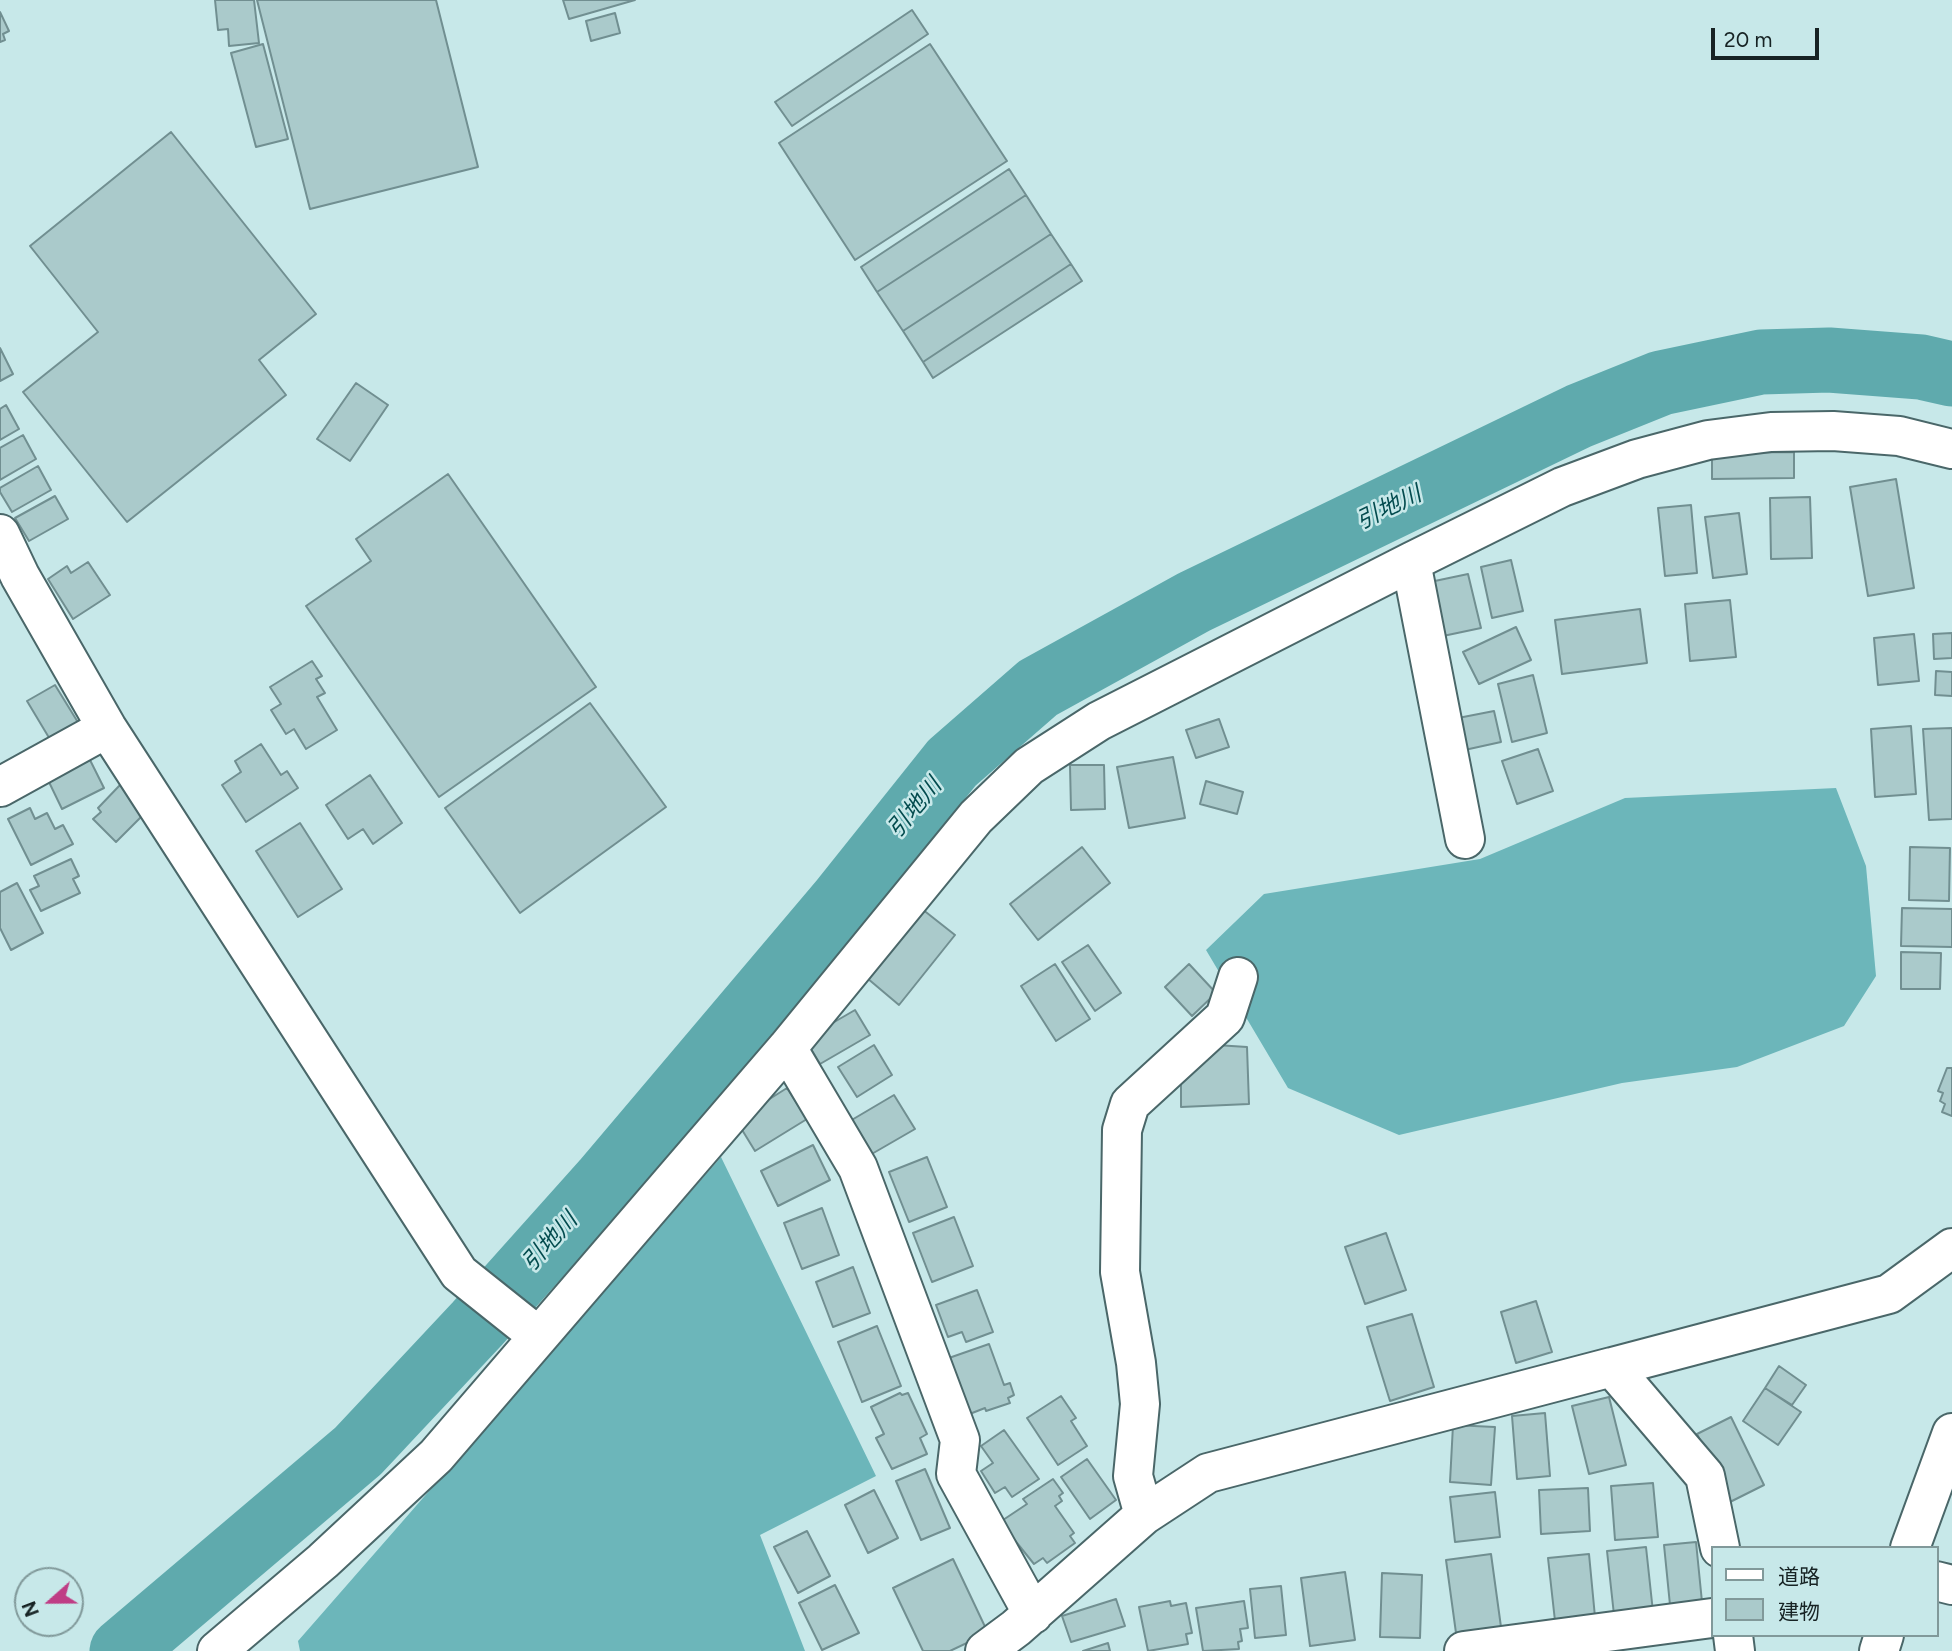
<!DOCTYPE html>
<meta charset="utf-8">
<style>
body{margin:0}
#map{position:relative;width:1952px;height:1651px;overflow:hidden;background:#c7e8e9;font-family:Figtree,"Noto Sans JP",sans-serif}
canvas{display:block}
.legend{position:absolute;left:1711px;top:1546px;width:228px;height:91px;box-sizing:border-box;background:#c7e8e9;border:2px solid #81999a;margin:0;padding:9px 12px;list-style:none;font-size:21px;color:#172324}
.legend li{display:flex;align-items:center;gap:14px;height:35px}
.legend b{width:35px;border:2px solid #81999a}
.north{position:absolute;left:14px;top:1567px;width:70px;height:70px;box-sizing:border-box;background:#c7e8e9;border:2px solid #81999a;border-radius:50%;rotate:249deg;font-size:19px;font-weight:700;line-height:28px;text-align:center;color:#172324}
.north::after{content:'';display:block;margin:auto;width:24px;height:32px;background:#bf3d85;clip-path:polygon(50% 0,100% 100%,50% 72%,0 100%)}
.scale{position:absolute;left:1711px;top:28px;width:108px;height:32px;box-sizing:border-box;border:4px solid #172324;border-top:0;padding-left:9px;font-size:21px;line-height:24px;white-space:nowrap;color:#172324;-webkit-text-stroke:5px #c7e8e9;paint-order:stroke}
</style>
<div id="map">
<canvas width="1952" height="1651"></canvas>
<ul class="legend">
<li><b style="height:9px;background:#fff"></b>道路</li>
<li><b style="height:19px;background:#aacacb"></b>建物</li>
</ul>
<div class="north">N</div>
<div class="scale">20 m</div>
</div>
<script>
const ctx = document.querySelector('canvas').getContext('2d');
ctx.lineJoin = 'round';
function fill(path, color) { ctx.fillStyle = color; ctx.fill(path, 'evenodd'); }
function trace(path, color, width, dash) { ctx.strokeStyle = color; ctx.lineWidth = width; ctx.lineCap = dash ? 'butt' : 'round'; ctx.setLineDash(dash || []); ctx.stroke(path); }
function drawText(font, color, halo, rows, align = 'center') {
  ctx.font = font + ' Figtree,"Noto Sans JP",sans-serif'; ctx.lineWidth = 5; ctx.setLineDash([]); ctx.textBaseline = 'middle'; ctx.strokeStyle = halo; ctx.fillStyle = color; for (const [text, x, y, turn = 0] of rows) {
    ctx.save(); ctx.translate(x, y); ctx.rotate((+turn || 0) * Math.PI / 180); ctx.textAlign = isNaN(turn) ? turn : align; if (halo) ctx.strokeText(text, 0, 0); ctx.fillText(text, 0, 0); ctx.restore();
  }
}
const forest = new Path2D(`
 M1836 788 1866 866 1876 976 1844 1026 1737 1067 1622 1083 1399 1135 1288 1088 1206 950 1264 894 1480 859 1625 798Z
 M721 1157 876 1476 760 1535 805 1651H300L298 1641Z`);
const river = new Path2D(`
 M122 1651 358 1451 477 1324 604 1182 841 902 952 763 1038 688 1194 602 1579 416 1661 383 1761 362 1829 360 1921 367 1952 374`);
const building = new Path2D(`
 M215 0H254L259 43 229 46 228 29 218 30Z
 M257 0H436L478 167 310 209Z
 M563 0H635L569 19Z
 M912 10 928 34 792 126 775 102Z
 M0 12 9 31 3 34 5 40 0 42Z
 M615 13 620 33 591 41 586 21Z
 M263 44 288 139 256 147 231 53Z
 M930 44 1007 161 855 260 779 143Z
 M171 132 316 314 259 360 286 395 127 522 23 392 98 332 30 246Z
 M1009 169 1026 195 877 292 861 267Z
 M1026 195 1051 234 903 331 877 292Z
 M1051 234 1071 264 923 362 903 331Z
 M1071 264 1082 281 933 378 923 362Z
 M0 348 13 374 0 381Z
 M356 383 388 405 350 461 317 439Z
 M6 405 19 429 0 440V409Z
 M23 435 36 459 0 480V448Z
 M1794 452V478L1712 479V453Z
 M38 466 51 490 12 512 0 492V488Z
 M448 474 596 687 439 797 306 606 371 561 356 539Z
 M1896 479 1914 588 1868 596 1850 487Z
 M55 496 68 519 29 541 15 518Z
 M1810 497 1812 558 1771 559 1770 498Z
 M1691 505 1697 573 1665 576 1658 508Z
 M1739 513 1747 574 1713 578 1705 517Z
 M1511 560 1523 611 1492 618 1481 567Z
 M88 562 110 595 73 619 48 579 67 566 71 573Z
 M1468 574 1481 628 1443 636 1430 582Z
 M1730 600 1736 657 1690 661 1685 604Z
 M1640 609 1647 663 1562 674 1555 620Z
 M1516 627 1531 660 1479 684 1463 652Z
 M1952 633V658L1934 659 1933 634Z
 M1914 634 1919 681 1878 685 1874 638Z
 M312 661 322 676 316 679 325 693 317 697 337 730 306 749 294 729 286 734 271 710 281 704 270 687Z
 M1936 671 1952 672V696L1935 695Z
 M1533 675 1547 733 1512 742 1498 684Z
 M55 685 79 724 51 741 27 701Z
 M590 703 666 807 520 913 445 808Z
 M1494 711 1501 742 1460 751 1453 719Z
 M1219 719 1229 747 1196 758 1186 730Z
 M1911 726 1916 794 1875 797 1871 729Z
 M1952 728V819L1929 820 1923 729Z
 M261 744 281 775 287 771 298 788 246 822 222 785 241 772 235 761Z
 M1538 749 1553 791 1517 804 1502 761Z
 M1173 757 1185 818 1129 828 1117 767Z
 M90 760 104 788 62 809 48 780Z
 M1070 765H1104L1105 809 1071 810Z
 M370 775 402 823 373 844 363 829 348 839 326 805Z
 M1206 781 1243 792 1237 814 1200 804Z
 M120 785 146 812 116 842 93 819 101 812 98 808Z
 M30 808 35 819 47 813 55 829 63 825 73 844 31 865 8 819Z
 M300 823 342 889 298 917 256 851Z
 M1082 847 1110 883 1038 940 1010 904Z
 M1910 847 1950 848 1949 901 1909 900Z
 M71 859 79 876 73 879 80 893 41 911 30 890 39 886 34 876Z
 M17 883 43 933 11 950 0 928V892Z
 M1902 908 1952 909V947L1901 946Z
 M922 909 955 935 899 1005 867 978Z
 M1088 945 1121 993 1095 1011 1062 962Z
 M1901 952 1941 953 1940 989H1901Z
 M1055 964 1090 1019 1056 1041 1021 986Z
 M1189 964 1216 993 1192 1016 1165 987Z
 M855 1010 870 1035 820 1064 805 1039Z
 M874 1045 892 1075 857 1097 838 1067Z
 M1216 1045 1247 1047 1249 1104 1181 1107V1082Z
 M1947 1068H1952V1116L1942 1112 1945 1104 1940 1101 1943 1093 1938 1091Z
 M787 1088 807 1119 755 1151 736 1120Z
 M894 1095 915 1129 870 1155 850 1121Z
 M813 1145 830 1180 778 1206 761 1171Z
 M927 1157 947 1207 909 1222 889 1172Z
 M822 1208 839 1255 802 1269 784 1223Z
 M954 1217 973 1266 932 1282 913 1233Z
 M1386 1233 1406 1290 1365 1304 1345 1247Z
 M853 1267 870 1313 833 1327 816 1282Z
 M977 1290 993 1332 966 1342 962 1332 948 1337 936 1305Z
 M1536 1301 1552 1352 1516 1363 1501 1312Z
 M1412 1314 1434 1387 1390 1401 1367 1327Z
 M877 1326 901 1386 862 1402 838 1342Z
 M989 1344 1004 1385 1010 1383 1014 1395 1008 1398 1010 1403 986 1411 985 1408 967 1415 946 1359Z
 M1779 1366 1806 1385 1792 1405 1765 1388Z
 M1765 1388 1801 1412 1778 1445 1743 1421Z
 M900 1393 902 1395 908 1393 927 1434 920 1438 927 1454 892 1469 876 1438 884 1434 871 1407Z
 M1061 1396 1076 1418 1071 1421 1087 1446 1058 1465 1027 1418Z
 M1609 1397 1626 1465 1589 1474 1572 1406Z
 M1545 1413 1550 1476 1517 1479 1512 1416Z
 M1731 1417 1764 1485 1730 1502 1697 1434Z
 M1453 1425 1495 1427 1491 1485 1450 1482Z
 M1004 1430 1039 1479 1012 1497 1005 1487 995 1493 981 1471 993 1463 981 1446Z
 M1087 1459 1116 1500 1090 1519 1061 1477Z
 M925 1469 950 1528 921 1540 896 1481Z
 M1053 1479 1063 1493 1059 1496 1062 1501 1055 1506 1074 1533 1070 1536 1075 1543 1047 1563 1043 1558 1034 1564 1000 1522 1027 1504 1023 1499Z
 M1653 1483 1658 1537 1615 1540 1611 1486Z
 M1588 1488 1590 1531 1541 1534 1539 1490Z
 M874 1490 898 1538 868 1553 845 1505Z
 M1495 1492 1500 1537 1455 1542 1450 1497Z
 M807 1531 830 1576 798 1593 774 1547Z
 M1696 1542 1702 1602 1670 1605 1664 1545Z
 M1646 1547 1653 1612 1614 1615 1607 1551Z
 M1491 1554 1501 1627 1456 1633 1446 1560Z
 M1589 1554 1595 1617 1555 1621 1548 1558Z
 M953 1559 988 1633 950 1651H923L893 1588Z
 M1345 1572 1355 1640 1310 1646 1301 1578Z
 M1382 1573 1422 1575 1420 1638 1380 1637Z
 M835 1585 859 1633 822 1650 799 1603Z
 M1281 1586 1286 1635 1255 1638 1250 1589Z
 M1116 1599 1125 1626 1071 1642 1062 1616Z
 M1170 1601 1171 1606 1186 1603 1192 1633 1186 1634 1188 1644 1148 1651 1139 1607Z
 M1244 1601 1248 1628 1240 1629 1242 1641 1238 1642 1239 1649 1203 1651 1196 1608Z
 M1108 1643 1110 1651H1083Z`);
const minor = new Path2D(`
 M0 534 20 576 107 728 459 1273 538 1336
 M1411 562 1465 839
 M0 787 107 728
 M787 1048 858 1168 960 1440 956 1474 1033 1614
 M1612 1367 1889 1294 1952 1248
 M1144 1515 1133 1476 1140 1404 1136 1363 1120 1272 1122 1130 1130 1104 1225 1017 1238 977
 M1910 1548 1952 1433
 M1936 1581 1952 1585
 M1733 1635 1735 1651
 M217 1651 323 1561 436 1456 787 1048 976 817 1029 766 1099 721 1411 562 1562 487 1637 459 1708 440 1771 432 1833 431 1899 436 1952 449
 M985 1651 1016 1628 1144 1515 1208 1473 1612 1367 1705 1476 1720 1548
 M1464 1651 1712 1618
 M1879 1651 1884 1635`);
const waterNames = [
 ["引地川",1389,508,-26],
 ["引地川",915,808,-50],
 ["引地川",550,1242,-48]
];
fill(forest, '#6cb6ba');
trace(river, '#5faaad', 65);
fill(building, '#aacacb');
trace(building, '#718f91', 2);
trace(minor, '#4a6769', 42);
trace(minor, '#fff', 38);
drawText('italic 23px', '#034b4e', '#c7e8e9', waterNames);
</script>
